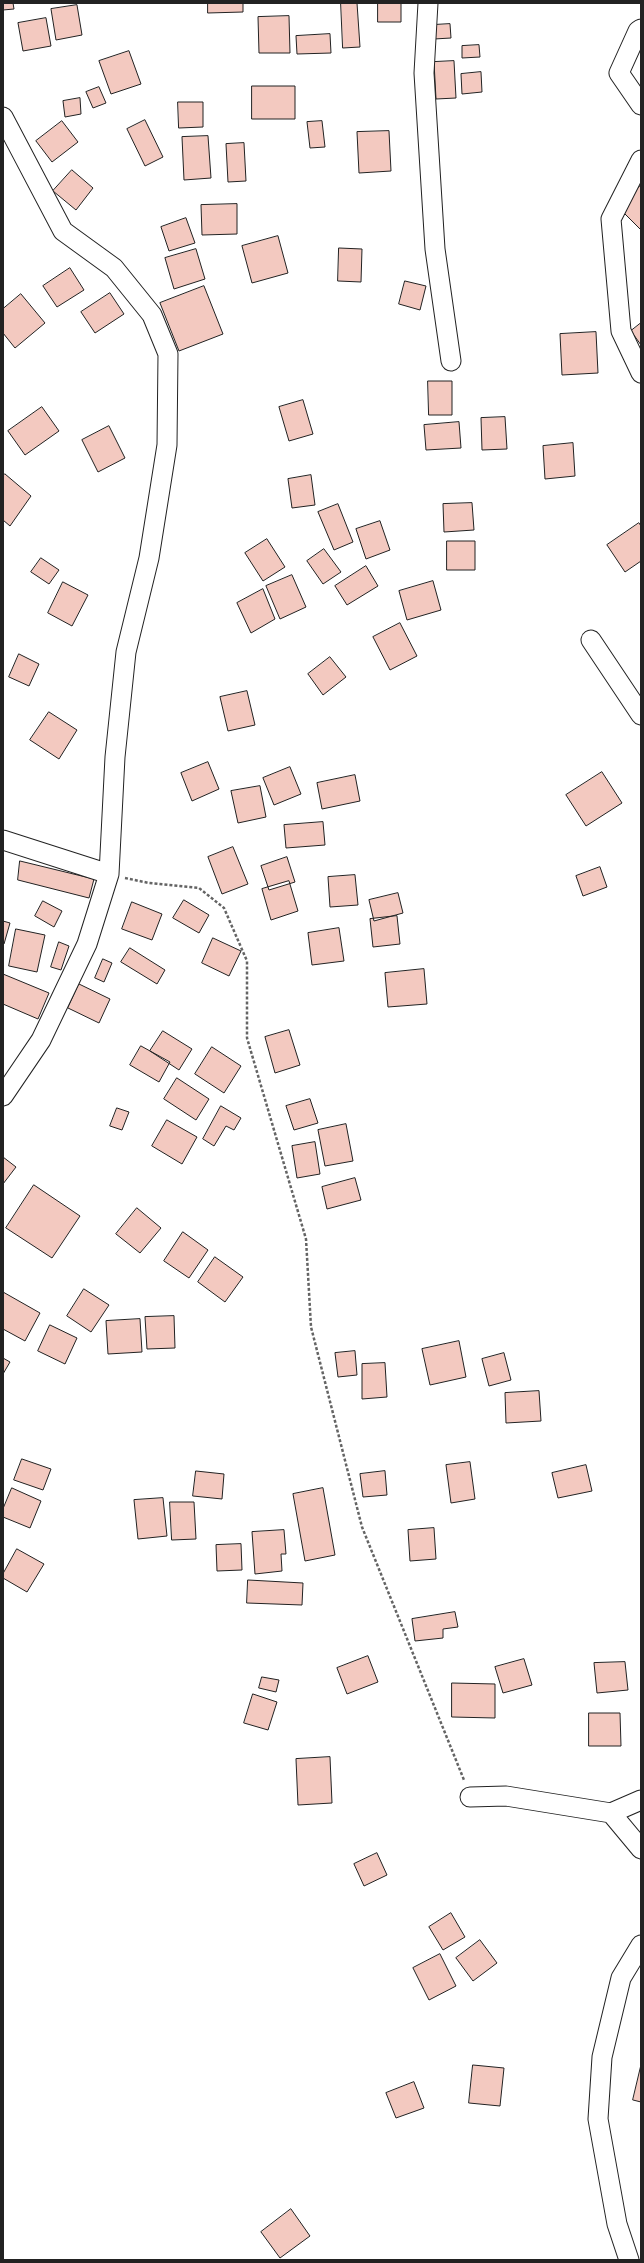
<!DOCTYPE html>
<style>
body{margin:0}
#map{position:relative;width:644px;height:2263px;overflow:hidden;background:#fff;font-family:Jost,sans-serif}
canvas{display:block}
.frame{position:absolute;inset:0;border:4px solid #222;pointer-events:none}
</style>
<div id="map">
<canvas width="644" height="2263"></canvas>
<div class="frame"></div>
</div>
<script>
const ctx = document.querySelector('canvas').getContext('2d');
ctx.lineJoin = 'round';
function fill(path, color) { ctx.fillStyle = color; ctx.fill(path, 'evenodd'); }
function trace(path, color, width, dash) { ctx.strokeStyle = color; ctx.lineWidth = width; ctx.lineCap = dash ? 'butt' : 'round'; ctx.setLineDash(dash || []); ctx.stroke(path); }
const building = new Path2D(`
 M3 3H13L14 9 3 10Z
 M208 3H243V12L208 13Z
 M341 3H357L360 47 343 48Z
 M378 3H401V22H378Z
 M77 5 82 35 56 40 51 9Z
 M289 16 290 53H259L258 17Z
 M46 18 51 46 23 51 18 23Z
 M450 24 451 38 434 39 433 25Z
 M330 34 331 53 297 54 296 36Z
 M479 45 480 57 462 58V46Z
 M129 51 141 84 111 94 99 61Z
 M454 61 456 98 436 99 434 62Z
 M481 72 482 92 462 94 461 74Z
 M252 86H295V119H252Z
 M99 87 106 103 93 108 86 92Z
 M80 98 81 114 65 117 63 101Z
 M178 102H203V127L179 128Z
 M145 120 163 157 145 166 127 129Z
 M62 121 78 142 52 162 36 141Z
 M322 121 325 147 310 148 307 122Z
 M389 131 391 171 359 173 357 132Z
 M208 136 211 178 184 180 182 137Z
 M244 143 246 181 228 182 226 144Z
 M72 170 93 188 76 210 53 191Z
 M641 185V228L640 229 619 208Z
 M237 204V234L202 235 201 205Z
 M186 218 195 243 169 251 161 227Z
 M278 236 288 273 252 283 242 246Z
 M339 248 362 249 361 282 338 281Z
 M196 249 205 279 174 289 165 258Z
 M70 268 84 290 57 307 43 286Z
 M405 281 426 286 420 310 399 304Z
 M204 286 223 334 179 351 160 303Z
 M110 293 124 314 95 333 81 312Z
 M21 294 45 323 15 348 3 333V309Z
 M641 323V345L631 331Z
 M596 332 598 373 562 375 560 334Z
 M428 381H452V415H429Z
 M303 400 313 434 289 441 279 407Z
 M42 407 59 431 25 455 8 431Z
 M505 417 507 449 482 450 481 418Z
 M459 422 461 448 426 450 424 425Z
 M109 426 125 458 98 472 82 440Z
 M573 443 575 476 545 479 543 446Z
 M5 474 31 496 10 526 3 520V476Z
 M311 475 315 505 292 508 288 479Z
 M472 503 474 530 444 532 443 504Z
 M338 504 353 542 334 550 318 512Z
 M380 521 390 550 366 559 356 529Z
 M639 523 641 526V561L625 572 607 545Z
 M267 539 285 567 263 581 245 553Z
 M447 541H475V570H447Z
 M324 549 341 572 323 584 307 561Z
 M41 558 59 570 49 584 31 572Z
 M366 566 378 586 347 605 335 586Z
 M292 575 306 607 280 619 266 586Z
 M433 581 441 610 407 620 399 591Z
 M63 582 88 595 72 626 48 613Z
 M263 589 275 619 251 633 237 603Z
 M400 623 417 656 390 670 373 637Z
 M19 654 39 664 29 686 9 677Z
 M330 657 346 677 323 695 308 674Z
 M247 691 255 725 228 731 220 697Z
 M49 712 77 730 59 759 30 740Z
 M208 762 219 789 192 801 181 773Z
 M290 767 301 794 274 805 263 778Z
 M602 772 622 803 586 826 566 795Z
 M355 775 360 801 322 809 317 783Z
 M260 786 266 817 238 823 231 791Z
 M323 822 325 845 286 848 284 825Z
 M233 847 248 884 222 894 208 857Z
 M287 857 295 882 269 890 261 866Z
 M20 861 94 879 89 898 18 880Z
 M600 867 607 887 583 896 576 876Z
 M355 875 358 905 330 907 328 877Z
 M289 881 298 911 271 920 262 889Z
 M398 893 403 913 374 921 369 900Z
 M184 900 209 915 199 933 173 918Z
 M43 901 62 911 54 927 35 916Z
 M132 902 162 914 152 940 122 929Z
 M397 916 400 944 373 947 370 919Z
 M3 921 10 923 4 944 3 943Z
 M339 928 344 961 312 965 308 933Z
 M16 929 45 935 37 972 9 966Z
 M213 938 241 951 229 976 202 963Z
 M59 942 69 946 61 970 51 967Z
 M130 948 165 970 157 984 121 962Z
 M103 959 112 963 104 982 95 978Z
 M424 969 427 1004 388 1007 385 973Z
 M3 974 49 993 38 1019 3 1004Z
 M79 984 110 999 99 1023 68 1008Z
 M289 1030 300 1065 275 1073 265 1037Z
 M163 1031 192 1049 179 1070 150 1051Z
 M141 1046 170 1062 159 1082 130 1065Z
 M212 1047 241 1066 224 1093 195 1074Z
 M177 1078 209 1099 196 1120 164 1099Z
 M310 1099 318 1123 294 1130 286 1106Z
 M221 1106 241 1118 234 1130 226 1126 214 1146 203 1139Z
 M117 1108 129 1112 122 1130 110 1126Z
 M167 1120 197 1137 182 1164 152 1146Z
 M346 1124 353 1161 325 1166 318 1130Z
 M315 1142 320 1174 297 1178 292 1146Z
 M3 1157 16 1167 3 1184Z
 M355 1178 361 1200 327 1209 322 1187Z
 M34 1185 80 1216 52 1258 6 1228Z
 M137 1208 161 1228 140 1253 116 1234Z
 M183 1232 208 1250 189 1278 164 1261Z
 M215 1257 243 1277 225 1302 198 1282Z
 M84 1289 109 1305 91 1332 67 1316Z
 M3 1292 40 1313 25 1341 3 1329Z
 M174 1316 175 1348 147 1349 145 1317Z
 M140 1319 142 1352 108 1354 106 1321Z
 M50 1325 77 1338 65 1364 38 1351Z
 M459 1341 466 1377 430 1385 422 1349Z
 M355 1351 357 1375 338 1377 335 1353Z
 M504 1353 511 1380 489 1386 482 1359Z
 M3 1358 10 1362 3 1374Z
 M385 1363 387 1397 362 1399V1364Z
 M539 1391 541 1421 506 1423 505 1393Z
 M22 1459 51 1469 43 1490 14 1480Z
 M470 1462 475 1499 451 1503 446 1465Z
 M586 1465 592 1491 558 1498 552 1473Z
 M196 1471 224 1474 222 1499 193 1496Z
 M385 1471 387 1495 363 1497 360 1474Z
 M12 1488 41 1501 30 1528 3 1517V1509Z
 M323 1488 335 1555 305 1561 293 1494Z
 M163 1498 167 1536 138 1539 134 1500Z
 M170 1502H194L196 1539 172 1540Z
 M434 1528 436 1559 410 1561 408 1530Z
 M284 1530 286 1554H281L282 1571 255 1574 252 1532Z
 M241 1544 242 1570 217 1571 216 1545Z
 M17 1549 44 1564 27 1592 3 1578V1574Z
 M248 1580 303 1583 302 1605 247 1603Z
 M455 1612 458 1627 443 1629V1638L415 1641 412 1619Z
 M368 1656 378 1682 347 1694 337 1668Z
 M524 1659 532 1685 503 1693 495 1667Z
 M625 1662 628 1690 597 1693 594 1663Z
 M262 1677 279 1680 276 1692 259 1688Z
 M452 1683 495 1684V1718L452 1717Z
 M253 1694 277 1702 268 1730 244 1723Z
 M589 1713H620L621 1746H589Z
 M330 1757 332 1803 298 1805 296 1759Z
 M377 1853 387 1875 364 1886 354 1864Z
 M451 1913 465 1937 443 1950 429 1927Z
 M480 1940 497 1963 473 1981 456 1958Z
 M440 1954 456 1986 429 2000 413 1968Z
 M473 2065 504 2068 500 2106 469 2103Z
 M641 2065V2102L633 2100Z
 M414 2082 424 2108 396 2118 386 2093Z
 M291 2209 310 2236 280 2258 261 2232Z`);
const path = new Path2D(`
 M125 878 149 883 199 888 224 908 247 961V1038L306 1239 311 1327 362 1527 464 1780`);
const minor = new Path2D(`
 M428 3 424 73 435 249 451 361
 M641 29 638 31 619 73 641 105
 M3 117 63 231 114 268 152 315 168 354 167 445 149 558 126 652 115 757 109 874 87 944 41 1040 3 1096
 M641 160 611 219 621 331 641 373
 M591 640 641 715
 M3 840 109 874
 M470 1797 506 1796 611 1813 641 1800
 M611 1813 641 1849
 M629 2260 617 2224 598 2119 602 2057 621 1978 641 1945`);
fill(building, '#f3c9c0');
trace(building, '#222', 1);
trace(minor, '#222', 21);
trace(path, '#646464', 2.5, [3, 2]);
trace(minor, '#fff', 19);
</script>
